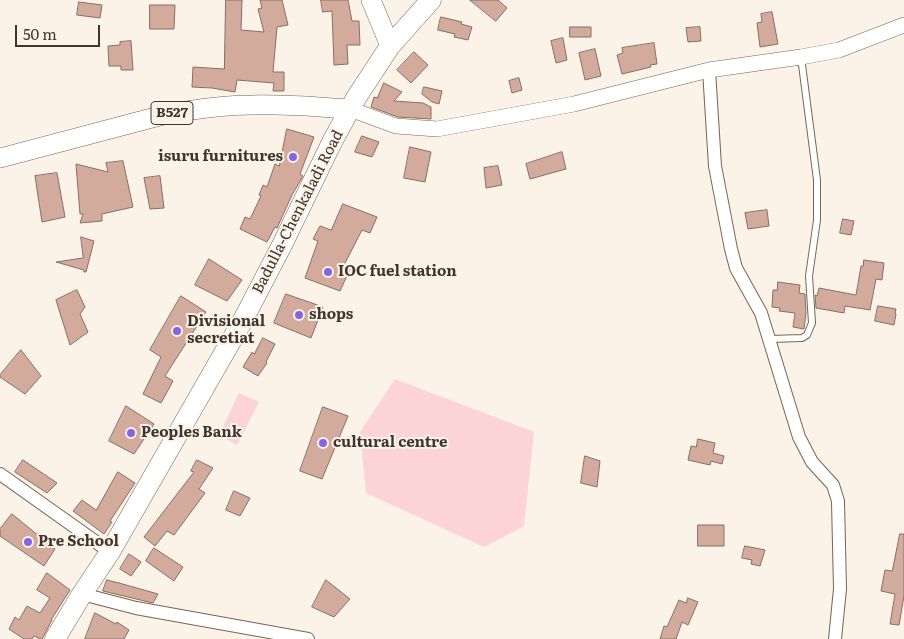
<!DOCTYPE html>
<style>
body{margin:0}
#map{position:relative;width:904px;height:639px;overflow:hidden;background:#fbf2e8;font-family:Literata,serif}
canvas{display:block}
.scale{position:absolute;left:15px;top:25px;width:85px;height:22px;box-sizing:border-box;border:2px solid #3f352c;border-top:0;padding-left:6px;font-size:15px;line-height:18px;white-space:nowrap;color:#3f352c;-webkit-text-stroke:4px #fbf2e8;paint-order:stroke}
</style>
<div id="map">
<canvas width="904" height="639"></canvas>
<div class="scale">50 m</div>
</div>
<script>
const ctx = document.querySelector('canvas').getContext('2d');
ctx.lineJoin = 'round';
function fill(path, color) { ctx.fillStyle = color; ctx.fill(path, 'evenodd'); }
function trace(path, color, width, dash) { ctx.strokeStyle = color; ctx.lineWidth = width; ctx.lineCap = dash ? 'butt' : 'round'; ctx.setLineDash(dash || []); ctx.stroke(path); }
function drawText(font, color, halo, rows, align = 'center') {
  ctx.font = font + ' Literata,serif'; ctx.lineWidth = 4; ctx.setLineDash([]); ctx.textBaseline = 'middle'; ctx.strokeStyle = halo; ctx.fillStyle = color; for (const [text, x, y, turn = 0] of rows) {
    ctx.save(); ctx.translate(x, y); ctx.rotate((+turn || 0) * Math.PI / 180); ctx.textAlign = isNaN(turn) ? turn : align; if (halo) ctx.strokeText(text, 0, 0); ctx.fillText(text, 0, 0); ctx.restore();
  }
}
const green = new Path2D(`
 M395 379 534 432 524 526 484 547 366 493 360 432Z
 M239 393 259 402 237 445 219 435Z`);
const building = new Path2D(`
 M226 0H242L241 30 264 32 258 9 262 8 260 0H282L288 25 277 27 273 72H284V91H273L274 83 237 80 235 92 212 88 192 87 193 67 224 69Z
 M321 0H348L352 21H359L360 45H347L348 64 334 65 332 11 323 12Z
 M470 0H498L507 8 496 21Z
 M79 2 102 5 100 18 77 15Z
 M150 5H175L174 29H150Z
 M772 12 778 44 760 47 757 23 762 22 761 14Z
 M441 17 462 22 461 24 472 27 468 40 454 37 455 34 438 30Z
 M570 27H591V37H570Z
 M700 27 701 41 688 42 686 28Z
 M563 38 567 60 556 63 551 41Z
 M131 41 133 70H121V66H109L108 46 120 45V42Z
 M654 43 657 64 650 65 651 67 622 74 617 55 623 53 622 48Z
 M595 49 601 76 585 80 579 53Z
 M414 52 428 65 411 83 397 70Z
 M519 78 522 90 512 93 509 81Z
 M384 83 402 92 394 101 423 103 431 107V119L398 117 371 107 374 97 377 98Z
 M424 87 442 91 439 104 432 102 422 94Z
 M287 129 314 137 300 174 303 176 292 195 277 228 275 227 267 242 240 229 245 217 250 219 261 196 259 195 263 185 267 187 275 164 279 166Z
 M362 136 379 142 372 157 355 152Z
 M410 147 431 152 425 182 404 178Z
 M562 152 566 169 530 179 526 164Z
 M123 161 133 207 102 214V221L80 223 83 214H80L76 164 108 172 106 163Z
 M498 166 502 185 486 188 484 168Z
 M57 173 65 217 42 222 35 176Z
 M160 176 164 208 150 209 144 178Z
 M343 204 377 217 370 233 362 230 344 265 351 267 340 291 305 278 318 241 313 239 320 226 331 230Z
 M767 210 769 226 748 229 745 213Z
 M843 219 854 221 851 235 840 233Z
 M81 237 94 241 86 272H84V270L56 262 83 258Z
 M209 259 242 280 227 301 195 285Z
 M864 260 884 263 882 280 876 279 870 310 845 306 844 313 816 308 815 295 817 296 819 288 856 295 861 266H863Z
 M778 282 800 285 799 293 805 294 806 313 804 329 793 327 795 313 779 311 780 308 772 307 773 290H777Z
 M77 290 85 307 80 314 88 332 70 345 56 300Z
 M286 294 323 307 311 338 274 323Z
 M181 296 206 312 165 376 173 381 161 403 143 394 161 357 150 350Z
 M878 306 896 309 895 313 896 314 894 325 875 321Z
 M263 338 275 344 266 362 267 363 258 376 243 367 252 352 254 354Z
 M21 350 41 376 25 394 0 377V375Z
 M126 406 154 424 134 454 109 441Z
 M323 407 348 416 322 479 300 471Z
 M698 439 715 443 713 453 724 456 722 464 711 461 710 465 688 460 691 446 696 447Z
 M585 456 600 461 597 487 581 483Z
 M23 460 57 483 47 493 15 472Z
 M197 460 213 468 199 489 205 493 174 535 167 531 155 546 144 537 194 472 191 471Z
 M118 472 135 483 110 521 112 522 104 534 73 511 82 500 96 510Z
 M234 491 250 498 240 516 226 510Z
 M12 514 55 549 44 566 0 536V529Z
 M698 525H724V546H698Z
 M900 534H904V596L899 625 890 624 895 594 881 591 885 570 892 571Z
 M745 546 765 550 760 566 751 564 752 560 742 558Z
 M154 548 183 567 174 581 146 561Z
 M129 554 141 562 131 576 120 569Z
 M47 573 70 590 51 620H52L42 639H40L34 636 32 639H24L9 629 15 617 19 620 27 606 40 613 50 598 37 590Z
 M107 580 119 583 158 594 153 603 103 591Z
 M326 580 350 599 334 617 312 607Z
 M688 598 698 602 688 625 682 622 676 639H660L664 626 667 627 679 600 686 603Z
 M95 613 116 624 117 622 129 630 124 639H85Z`);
const service = new Path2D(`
 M770 339 802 338 807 335 812 323 809 276 817 220V180L801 57`);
const minor = new Path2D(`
 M709 70 715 166 731 249 736 268 761 313 799 437 812 462 833 485 838 501 840 589 835 639
 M0 474 110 552
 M82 594 136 608 308 639`);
const tertiary = new Path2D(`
 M350 109 396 126 437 129 574 104 709 70 801 57 839 50 904 25`);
const primary = new Path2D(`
 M371 0 390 46
 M0 158 167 114C196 109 224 105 252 105 285 104 317 107 350 109`);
const trunk = new Path2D(`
 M55 639 82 594 110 552 243 320 283 243 332 142 356 98 390 46 431 0`);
const markers = [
 [293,157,5,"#8365e0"],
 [328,272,5,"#8365e0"],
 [299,315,5,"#8365e0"],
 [177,331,5,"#8365e0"],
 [131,433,5,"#8365e0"],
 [323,443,5,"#8365e0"],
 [28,542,5,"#8365e0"]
];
const shields = [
 [172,113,42]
];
const shieldNames = [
 ["B527",172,113]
];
const poiNames = [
 ["isuru furnitures",283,157,"right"],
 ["IOC fuel station",338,272],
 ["shops",309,315],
 ["Divisional",187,322],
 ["secretiat",187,339],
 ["Peoples Bank",141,433],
 ["cultural centre",333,443],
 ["Pre School",38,542]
];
const streetNames = [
 ["Badulla-Chenkaladi Road",298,212,-63]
];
fill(green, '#fcd3d6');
fill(building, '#d3ab9d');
trace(building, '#8a6d62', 1);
trace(service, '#79644f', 8);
trace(minor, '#79644f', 14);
trace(tertiary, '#79644f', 16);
trace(primary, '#79644f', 20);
trace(trunk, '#79644f', 21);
trace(service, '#fff', 6);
trace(minor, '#fff', 12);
trace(tertiary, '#fff', 15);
trace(primary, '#fff', 19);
trace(trunk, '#fff', 20);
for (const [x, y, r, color] of markers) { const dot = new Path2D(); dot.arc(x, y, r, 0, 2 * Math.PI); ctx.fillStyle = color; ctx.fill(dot); trace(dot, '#fbf2e8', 2); }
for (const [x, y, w] of shields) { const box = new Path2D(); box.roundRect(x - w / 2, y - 11.5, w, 23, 4); ctx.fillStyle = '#fbf2e8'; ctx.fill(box); trace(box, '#3f352c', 1); }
drawText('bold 14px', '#3f352c', null, shieldNames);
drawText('bold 15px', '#3f352c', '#fbf2e8', poiNames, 'left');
drawText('15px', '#3f352c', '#fbf2e8', streetNames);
</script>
